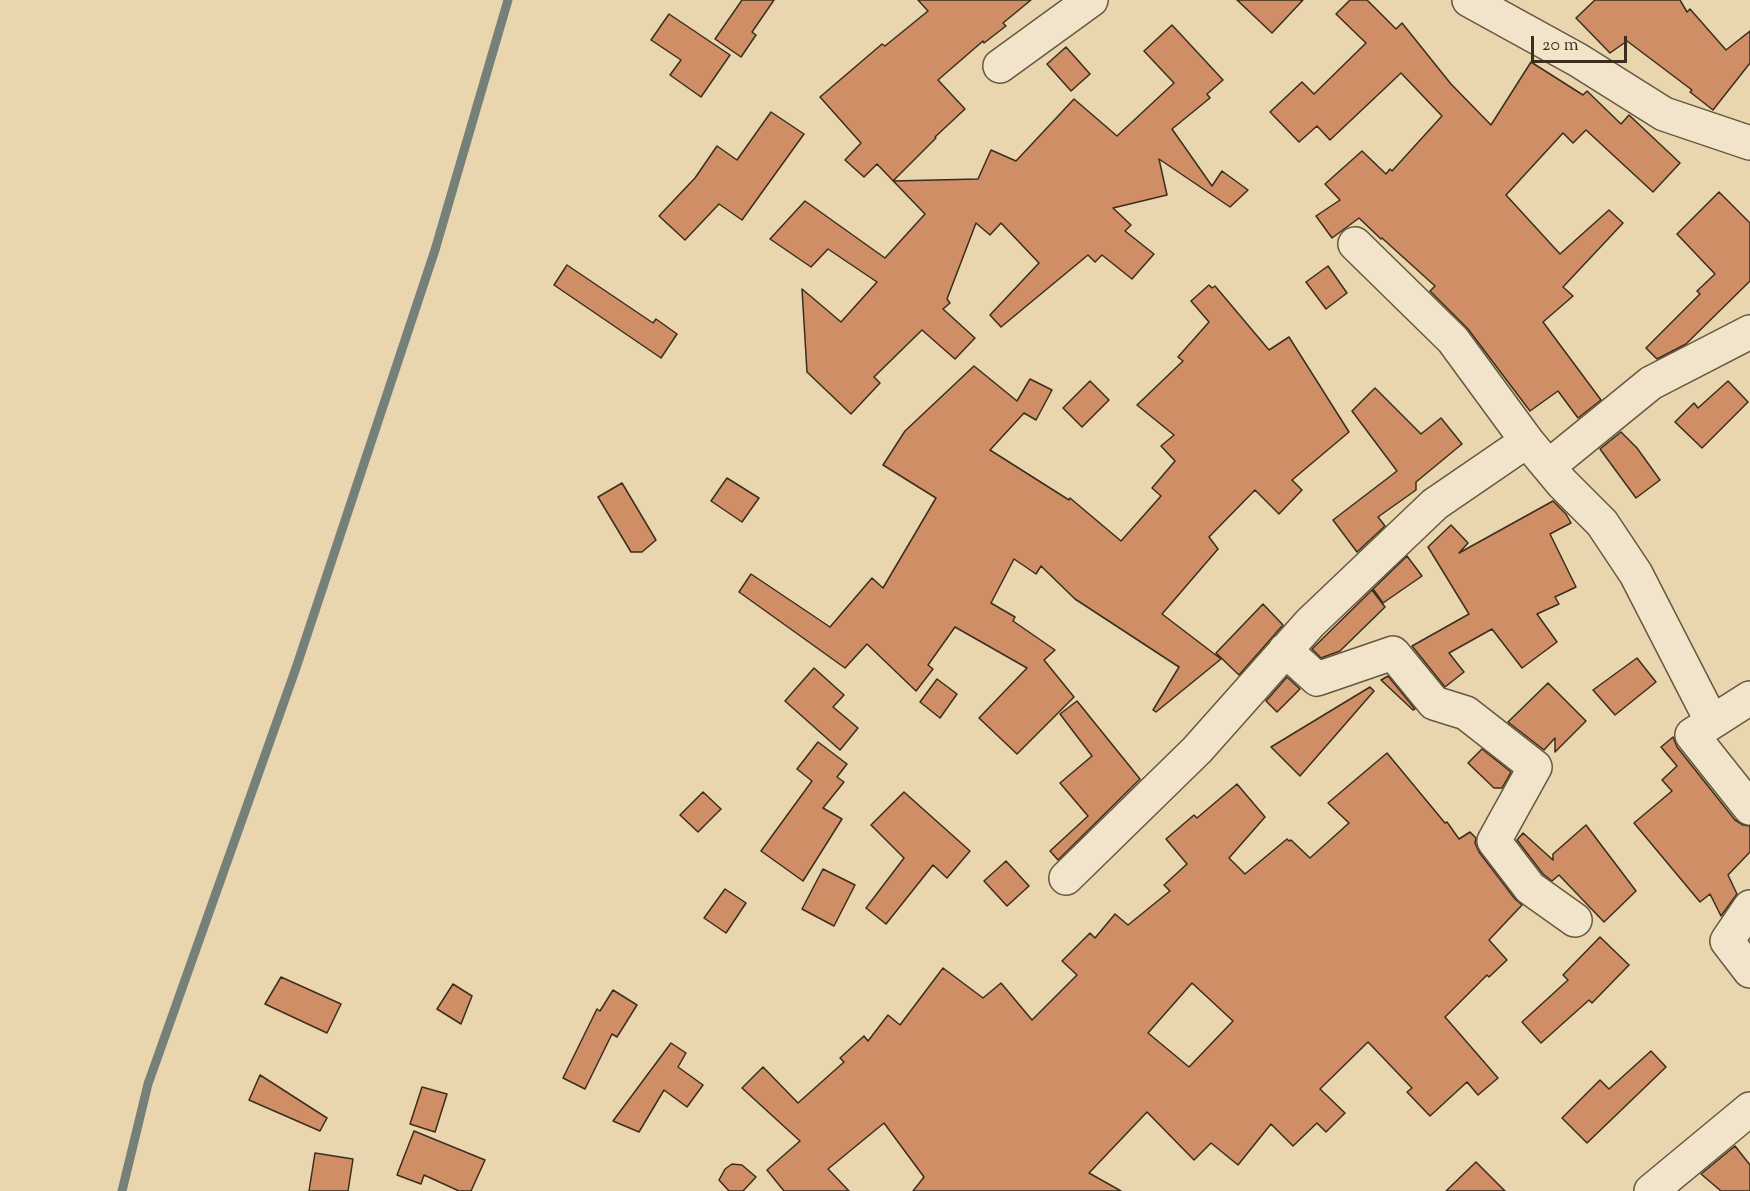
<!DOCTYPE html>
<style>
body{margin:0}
#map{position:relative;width:1750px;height:1191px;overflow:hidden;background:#e9d6ae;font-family:"Sorts Mill Goudy",serif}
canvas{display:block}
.scale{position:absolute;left:1531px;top:36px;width:96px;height:27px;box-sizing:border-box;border:3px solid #3b2e1c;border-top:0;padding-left:8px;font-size:18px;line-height:21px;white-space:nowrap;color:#3b2e1c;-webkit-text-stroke:4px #f1e4ca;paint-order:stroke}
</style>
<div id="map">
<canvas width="1750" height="1191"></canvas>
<div class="scale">20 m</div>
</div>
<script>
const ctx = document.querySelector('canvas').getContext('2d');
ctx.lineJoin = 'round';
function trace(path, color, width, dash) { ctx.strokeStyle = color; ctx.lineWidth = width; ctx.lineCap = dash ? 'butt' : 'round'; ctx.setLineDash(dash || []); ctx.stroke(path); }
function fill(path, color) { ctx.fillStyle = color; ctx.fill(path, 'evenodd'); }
const stream = new Path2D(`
 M122 1191 148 1084 296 668 435 250 508 0`);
const building = new Path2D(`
 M742 0H774L752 32 756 35 741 57 715 39Z
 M918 0H1031L1003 23 1006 26 984 43 983 41 938 80 965 109 935 137 936 138 893 181 978 179 991 150 1016 161 1074 99 1117 136 1174 83 1144 51 1172 25 1223 80 1207 94 1210 98 1172 129 1212 186 1222 171 1248 190 1230 207 1159 159 1167 195 1113 208 1131 225 1125 231 1154 254 1132 279 1102 255 1095 262 1088 255 1001 327 990 315 1039 263 1001 223 990 235 976 223 947 299 950 303 943 309 975 338 955 359 922 330 874 377 880 383 851 414 807 372 802 289 841 322 877 282 828 249 811 267 770 239 805 201 885 258 925 214 877 164 864 177 845 160 861 143 820 97 882 44 885 46 928 11Z
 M1237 0H1303L1272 33Z
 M1350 0H1367L1396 29 1402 23 1451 84 1491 125 1531 62 1583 95 1587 91 1621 124 1629 115 1680 163 1653 192 1586 130 1573 143 1563 133 1506 195 1560 254 1609 210 1623 223 1563 287 1573 296 1543 322 1601 400 1578 418 1558 391 1530 411 1468 329 1430 291 1435 286 1382 238 1381 239 1359 218 1332 238 1316 216 1340 200 1325 184 1362 151 1386 174 1390 169 1392 171 1442 116 1401 73 1330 140 1317 126 1299 142 1270 112 1302 82 1314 94 1366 43 1336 14Z
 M1595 0H1680L1687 12 1690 9 1726 50 1750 31V63L1713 110 1690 92 1692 90 1627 41 1610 53 1576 18Z
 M669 14 730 55 701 97 670 75 681 60 651 40Z
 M1066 47 1090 74 1071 91 1047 64Z
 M771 112 804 134 742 220 719 204 685 240 659 216 695 178 717 146 737 160Z
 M1719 192 1750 223V281L1686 344 1657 359 1646 348 1700 294 1697 291 1715 274 1677 234Z
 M567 265 653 323 656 319 677 334 661 358 554 285Z
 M1328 266 1347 293 1326 309 1306 282Z
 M1209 285 1212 288 1215 286 1269 350 1289 337 1349 432 1292 480 1302 490 1279 514 1255 490 1209 537 1218 549 1162 614 1221 659 1156 712 1153 710 1179 667 1075 599 1041 566 1036 574 1014 559 991 603 1015 617 1013 621 1055 650 1044 660 1074 697 1017 754 979 718 1027 668 955 627 928 665 933 669 916 691 867 644 845 668 739 592 751 574 830 627 872 578 883 588 936 498 883 465 905 431 974 366 1017 401 1030 379 1052 390 1036 420 1024 413 990 450 1069 500 1070 498 1121 541 1161 496 1152 488 1175 461 1161 446 1174 435 1137 405 1183 361 1178 357 1209 322 1191 301Z
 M1090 381 1109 400 1082 427 1063 408Z
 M1728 381 1748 402 1702 448 1675 422 1694 403 1698 408Z
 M1375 388 1421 434 1441 418 1462 444 1416 482V490L1378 517 1385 526 1357 552 1333 520 1397 471 1352 411Z
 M1621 432 1637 448 1660 480 1636 498 1600 449Z
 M727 478 759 498 742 522 711 501Z
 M622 483 656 540 642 552H631L598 497Z
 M1553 501 1566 514 1571 523 1550 534 1576 587 1555 597 1559 604 1537 614 1557 642 1522 668 1492 629 1449 653 1464 672 1445 687 1412 646 1469 614 1428 547 1451 525 1468 543 1459 553Z
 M1407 556 1422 576 1383 603 1373 589Z
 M1372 590 1385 607 1340 651 1321 658 1312 649Z
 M1263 604 1283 625 1239 675 1216 653Z
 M1637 658 1656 682 1615 715 1593 690Z
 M814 668 844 695 833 707 858 728 840 750 785 701Z
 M1388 676 1415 709 1413 710 1381 680Z
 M1287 677 1300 689 1277 712 1266 701Z
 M937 679 957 694 940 718 920 702Z
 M1548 683 1586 721 1555 752V738L1544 750 1508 722Z
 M1370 687 1374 691 1300 776 1271 747Z
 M1077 701 1140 779 1058 860 1050 851 1088 816 1060 783 1092 756 1060 714Z
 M1673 737 1677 747 1735 820 1743 825 1750 826V852L1728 875 1737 894 1721 916 1710 894 1700 902 1634 823 1672 791 1662 780 1677 766 1661 747Z
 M818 742 847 764 837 777 844 782 823 808 842 819 803 881 761 851 812 781 797 769Z
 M1482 749 1511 772 1502 788H1494L1468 763Z
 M1387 753 1445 823 1447 822 1459 839 1470 832 1476 838 1475 843 1479 852 1515 899 1522 905 1489 940 1507 960 1489 977 1487 975 1445 1017 1498 1078 1478 1095 1467 1082 1430 1116 1407 1092 1412 1088 1368 1042 1320 1089 1345 1113 1326 1132 1317 1123 1293 1146 1271 1124 1238 1165 1211 1143 1194 1160 1147 1112 1089 1173 1121 1191H913L924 1177 884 1123 828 1169 849 1191H784L767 1170 800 1141 742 1088 763 1067 798 1103 844 1062 840 1058 864 1036 868 1041 888 1015 900 1025 943 968 983 998 1001 983 1032 1020 1077 975 1062 961 1090 933 1095 938 1115 914 1128 925 1170 891 1164 885 1187 864 1166 839 1194 815 1197 818 1237 784 1265 817 1229 858 1245 874 1287 839 1289 841 1291 840 1310 858 1349 823 1328 803ZM1192 983 1233 1021 1189 1067 1148 1033Z
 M703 792 721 809 698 832 680 815Z
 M904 792 970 851 947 878 933 865 886 924 866 908 904 858 871 825Z
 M1586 825 1636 891 1604 922 1559 875 1552 881 1543 874 1517 840 1523 833 1553 860V854Z
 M1006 861 1029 886 1007 906 984 881Z
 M823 869 855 885 834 926 802 909Z
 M725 889 746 903 726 933 704 918Z
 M1600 937 1629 965 1592 1003 1589 1000 1541 1043 1522 1022 1568 980 1563 975Z
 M281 977 341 1004 327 1033 265 1004Z
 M453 984 472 996 461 1024 437 1009Z
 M613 990 637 1005 617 1037 612 1034 585 1089 563 1078 597 1009 600 1011Z
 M671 1043 686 1053 678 1067 703 1085 687 1107 664 1090 639 1132 613 1121Z
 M1651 1051 1666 1067 1587 1143 1562 1118 1600 1080 1609 1089Z
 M260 1075 327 1118 320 1131 249 1100Z
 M422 1087 447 1094 435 1132 410 1124Z
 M414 1131 485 1160 471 1191H459L424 1175 421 1184 397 1175Z
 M1735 1146 1750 1165V1191H1721L1701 1174Z
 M315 1153 353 1159 348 1191H309Z
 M1476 1162 1505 1191H1446Z
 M732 1164 742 1165 756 1177 743 1191H729L719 1180 725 1169Z`);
const minor = new Path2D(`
 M1469 0 1578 60 1664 114 1750 143
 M1000 66 1091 0
 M1355 244 1453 340 1527 441 1562 483 1602 523 1636 574 1712 722
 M1549 466 1651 383 1750 332
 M1285 650 1317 679 1393 653 1434 703 1466 713 1535 767 1494 841 1530 888 1575 920
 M1750 698 1692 735 1750 808
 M1066 878 1197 750 1310 623 1435 504 1527 441
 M1750 907 1727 941 1750 971
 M1651 1191 1750 1109`);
trace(stream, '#758078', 9);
fill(building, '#cf8e66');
trace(building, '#3b2e1c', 1.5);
trace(minor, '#665840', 36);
trace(minor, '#f1e4ca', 33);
</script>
